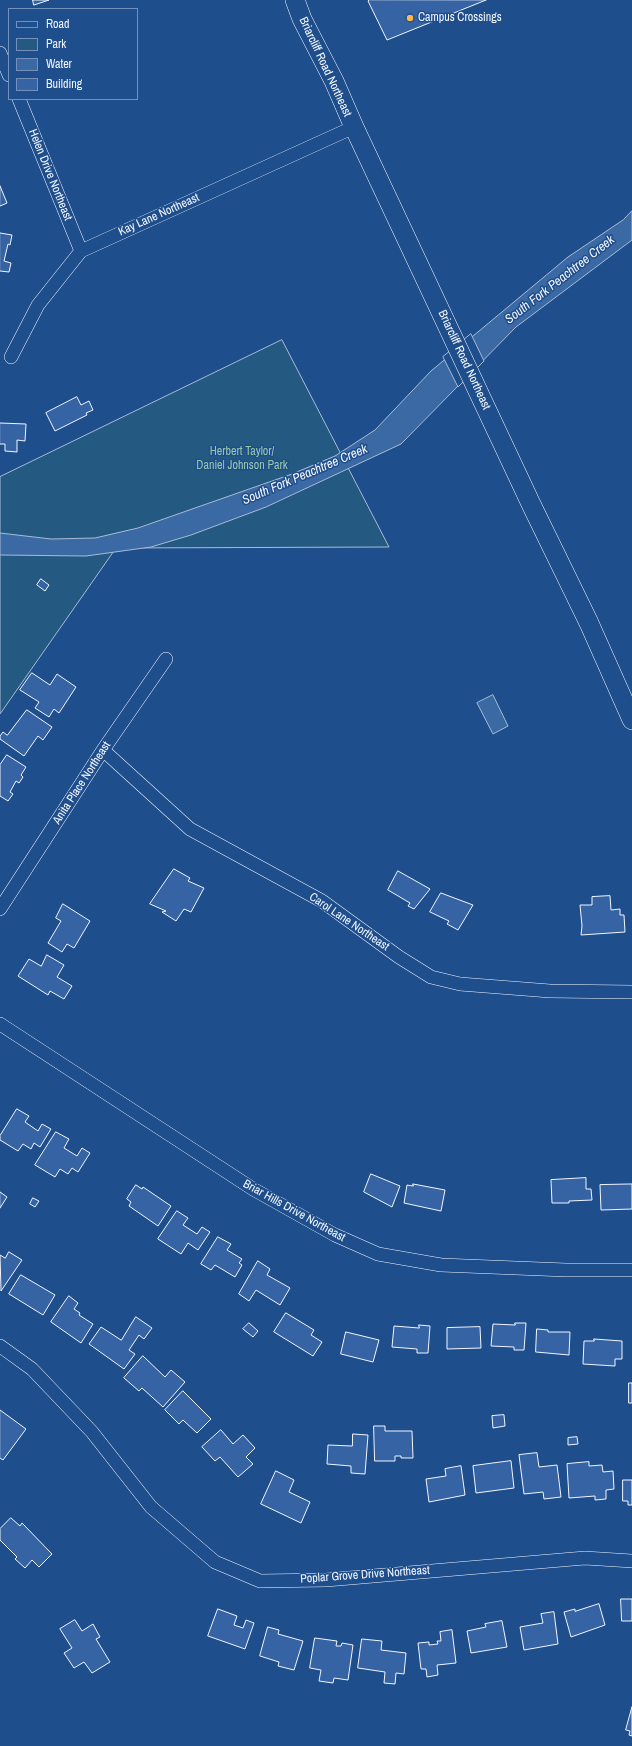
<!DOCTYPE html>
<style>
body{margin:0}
#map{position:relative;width:632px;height:1746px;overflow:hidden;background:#1f4e8c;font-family:"Archivo Narrow",sans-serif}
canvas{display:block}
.legend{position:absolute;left:8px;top:8px;width:130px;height:92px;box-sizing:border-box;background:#1f4e8c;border:1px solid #7391ba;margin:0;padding:5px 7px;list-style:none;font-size:12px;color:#f2f6ff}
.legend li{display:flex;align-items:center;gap:8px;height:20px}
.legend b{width:20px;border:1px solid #7391ba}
</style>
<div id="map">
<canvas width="632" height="1746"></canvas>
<ul class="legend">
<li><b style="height:5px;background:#1f4e8c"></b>Road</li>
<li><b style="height:11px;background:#245a82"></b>Park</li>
<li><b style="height:11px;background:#3b69a3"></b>Water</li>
<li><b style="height:11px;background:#3563a3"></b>Building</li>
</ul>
</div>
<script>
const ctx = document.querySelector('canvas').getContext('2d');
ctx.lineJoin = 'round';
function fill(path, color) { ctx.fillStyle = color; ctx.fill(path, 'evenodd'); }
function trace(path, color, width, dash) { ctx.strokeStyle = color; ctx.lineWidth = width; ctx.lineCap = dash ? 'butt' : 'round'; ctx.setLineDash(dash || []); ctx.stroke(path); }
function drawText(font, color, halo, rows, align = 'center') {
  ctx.font = font + ' "Archivo Narrow",sans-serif'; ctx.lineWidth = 3; ctx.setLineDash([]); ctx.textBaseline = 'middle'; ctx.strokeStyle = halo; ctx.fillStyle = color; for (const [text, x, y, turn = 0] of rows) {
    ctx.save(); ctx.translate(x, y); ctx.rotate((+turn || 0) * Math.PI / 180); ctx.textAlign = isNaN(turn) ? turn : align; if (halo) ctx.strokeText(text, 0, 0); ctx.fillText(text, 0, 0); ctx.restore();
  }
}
const green = new Path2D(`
 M282 340 389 547 116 548 0 714V477Z`);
const water = new Path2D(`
 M632 211V240L516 327 401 444 266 507 191 535 151 547 86 556 0 555V533L51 539 95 538 138 528 292 474 335 456 375 430 431 371 568 257 623 220Z
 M493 695 508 726 493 734 477 703Z`);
const pier = new Path2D(`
 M471 334 484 361 458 387 443 357Z`);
const building = new Path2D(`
 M33 0H49L34 5Z
 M486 0 387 40 368 1 369 0Z
 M0 186 7 203 0 206Z
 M0 233 12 235 10 245 8 244 4 261 11 263 9 272 0 271Z
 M77 397 81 405 89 401 93 410 86 413 87 415 55 431 46 413Z
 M0 423 26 424 25 441 17 440V452L5 451V444H0Z
 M41 579 49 585 45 591 37 585Z
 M32 673 50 685 57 674 76 687 59 713 54 709 49 717 35 708 39 702 20 690Z
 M27 710 52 727 43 740 38 736 24 756 0 739V736L3 732 7 735Z
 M7 755 26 767 21 775 23 777 19 783 16 781 10 792 13 794 8 801 0 796V765Z
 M174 869 190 878 188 881 204 888 191 912 184 909 176 921 162 912 166 911 150 904Z
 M398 871 430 889 414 909 408 906 410 903 388 890Z
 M441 893 473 905 458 930 447 924 449 921 430 912Z
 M610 896 611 910 620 909V915H624L625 932 581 935 582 926 580 905H592V897Z
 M63 904 90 921 74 948 67 944 62 952 48 943 61 921 56 918Z
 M47 955 64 965 57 977 72 986 64 999 50 991 48 995 18 976 29 959 41 966Z
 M17 1109 29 1116 25 1122 38 1131 42 1124 51 1129 40 1147 34 1143 31 1149 23 1144 18 1151 0 1140V1136Z
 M56 1132 69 1139 64 1148 77 1156 82 1148 90 1153 78 1172 72 1168 68 1174 60 1169 55 1177 35 1165Z
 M371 1174 400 1186 392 1207 364 1192Z
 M586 1178V1189H591L592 1200 569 1201V1203H552L551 1180Z
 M413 1184 445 1190 441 1211 404 1203 407 1185 413 1186Z
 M629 1184H632V1209L601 1210 600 1185Z
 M136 1185 142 1189 143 1187 171 1206 158 1226 129 1206 131 1202 127 1199Z
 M0 1192 7 1197 0 1208Z
 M33 1198 39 1201 35 1207 30 1204Z
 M177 1211 188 1218 183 1225 197 1234 202 1227 210 1232 198 1250 188 1243 181 1254 158 1239Z
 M218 1237 231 1244 227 1250 242 1259 239 1263 242 1265 235 1277 215 1265 211 1270 201 1264Z
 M9 1252 22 1260 1 1291 0 1255 5 1258Z
 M258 1261 270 1269 267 1275 290 1288 280 1305 256 1290 249 1301 239 1294Z
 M21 1275 55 1295 43 1315 9 1294Z
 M69 1296 78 1303 74 1309 80 1313 79 1315 93 1324 81 1343 51 1322Z
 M286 1313 314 1330 311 1335 322 1342 313 1356 274 1332Z
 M136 1317 152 1328 144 1339 139 1335 129 1350 135 1354 124 1369 89 1344 101 1327 121 1340Z
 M249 1323 258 1331 253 1337 243 1329Z
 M515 1323H526L524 1350H514V1347L491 1346 493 1324 515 1325Z
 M419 1325 430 1326 428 1353H417V1349L392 1347 394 1326 419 1328Z
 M480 1327 481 1348 447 1349V1328Z
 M537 1329 548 1330V1332H570L569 1355 536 1352Z
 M346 1332 379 1340 373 1362 341 1354Z
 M594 1339 622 1341V1359H615V1366L583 1364 584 1341H594Z
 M143 1356 165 1377 171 1370 185 1382 163 1407 142 1388 139 1391 124 1378Z
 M629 1383H632V1403H629Z
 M183 1391 211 1419 197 1433 183 1420 179 1424 165 1410Z
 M0 1410 26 1429 3 1460 0 1458Z
 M504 1415 505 1426 493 1428 492 1416Z
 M374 1426H385V1431H412L413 1458H401V1456H395V1461H375Z
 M221 1430 233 1444 243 1435 255 1448 246 1457 253 1464 238 1477 220 1457 215 1461 202 1447Z
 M353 1434 368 1435 365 1474 351 1473V1466L327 1464 328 1445 352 1446Z
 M577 1437 578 1444 568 1445V1438Z
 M537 1453 539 1467 557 1465 561 1497 544 1499 543 1492 524 1494 519 1455Z
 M511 1461 514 1488 476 1493 473 1466Z
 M589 1462V1466L602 1465 603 1472 613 1471 614 1489 606 1490V1499L595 1500V1496L569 1498 567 1464Z
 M461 1466 465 1495 429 1502 426 1479 446 1476 445 1469Z
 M276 1471 294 1480 289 1492 310 1502 301 1523 261 1504Z
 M623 1480H632V1505H628V1501H623Z
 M11 1518 20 1526 22 1523 52 1554 39 1567 32 1560 25 1568 15 1559 17 1557 0 1540V1529Z
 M621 1599H632V1621H622Z
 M599 1604 605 1625 571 1637 564 1612 575 1609V1611Z
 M218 1609 237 1616 234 1625 243 1628 246 1620 254 1623 245 1649 208 1636Z
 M554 1612 558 1644 524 1650 520 1627 543 1623 541 1614Z
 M75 1620 82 1631 93 1624 100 1637 96 1639 110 1662 92 1673 84 1662 74 1668 64 1653 72 1648 60 1629Z
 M502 1621 507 1647 471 1653 467 1631 486 1627 485 1624Z
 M268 1627 279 1630 278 1634 303 1641 294 1670 278 1666 279 1662 260 1656Z
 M452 1630 456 1663 437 1665 438 1675 427 1677 426 1669H421L418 1643 429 1642V1645L438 1644 437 1641H441L440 1632Z
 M315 1638 337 1641 336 1646H341L342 1643 353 1645 348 1680 334 1678 333 1683 319 1681 321 1670 310 1668Z
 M362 1639 382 1641 381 1650 406 1653 404 1674 396 1673 395 1684 384 1683 385 1672 358 1668Z
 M632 1707V1736L629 1735 630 1731 626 1730Z`);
const minor = new Path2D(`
 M0 53 9 75
 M19 99 81 251
 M11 357 38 305 81 251 354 127
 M103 750 190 829 322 901 399 957 431 977 460 984 550 991 632 992
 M0 909 103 750 166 659
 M0 1024 253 1189 335 1235 378 1254 441 1265 566 1270H632
 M0 1346 32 1369 92 1432 151 1507 215 1562 260 1581 326 1580 585 1558 632 1561`);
const secondary = new Path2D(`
 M295 0 302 19 334 81 354 127 531 504 589 623 632 720`);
const markers = [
 [410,18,4,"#ffb74d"]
];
const poiNames = [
 ["Campus Crossings",418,18]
];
const streetNames = [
 ["Briarcliff Road Northeast",325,67,65],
 ["Helen Drive Northeast",50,175,68],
 ["Kay Lane Northeast",159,215,-24],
 ["Briarcliff Road Northeast",464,360,65],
 ["Anita Place Northeast",82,783,-57],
 ["Carol Lane Northeast",349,922,34],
 ["Briar Hills Drive Northeast",294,1211,29],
 ["Poplar Grove Drive Northeast",365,1575,-4]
];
const parkNames = [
 ["Herbert Taylor/",242,452],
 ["Daniel Johnson Park",242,466]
];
const waterNames = [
 ["South Fork Peachtree Creek",560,280,-38],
 ["South Fork Peachtree Creek",305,475,-23]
];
fill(green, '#245a82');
trace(green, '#a8bbd7', 1);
fill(water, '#3b69a3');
trace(water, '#a8bbd7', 1);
fill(pier, '#1f4e8c');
trace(pier, '#a8bbd7', 1);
fill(building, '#3563a3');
trace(building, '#f2f6ff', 1);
trace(minor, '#f2f6ff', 14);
trace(secondary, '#f2f6ff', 20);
trace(minor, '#1f4e8c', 13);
trace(secondary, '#1f4e8c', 19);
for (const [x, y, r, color] of markers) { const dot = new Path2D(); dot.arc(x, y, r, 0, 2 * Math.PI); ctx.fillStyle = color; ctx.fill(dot); trace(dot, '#1f4e8c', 1.5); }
drawText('12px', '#f2f6ff', '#1f4e8c', poiNames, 'left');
drawText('12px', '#f2f6ff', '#1f4e8c', streetNames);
drawText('12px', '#97c8a6', '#1f4e8c', parkNames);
drawText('italic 13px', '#f2f6ff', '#1f4e8c', waterNames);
</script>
